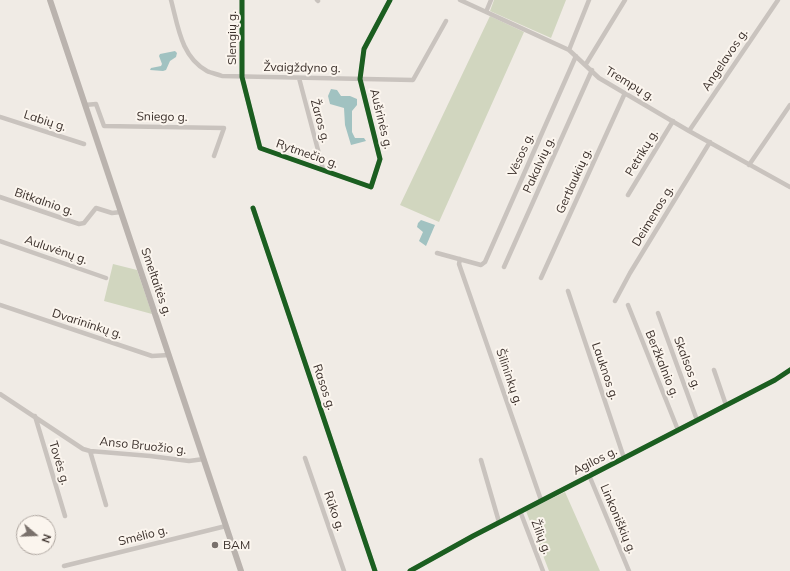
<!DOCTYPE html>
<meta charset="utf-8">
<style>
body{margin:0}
#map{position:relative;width:790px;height:571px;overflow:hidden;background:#f0ebe5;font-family:Mulish,sans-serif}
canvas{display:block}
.north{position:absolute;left:16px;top:515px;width:40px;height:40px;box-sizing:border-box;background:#fbf5ee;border:1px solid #aea6a0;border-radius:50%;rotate:109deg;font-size:11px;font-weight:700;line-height:16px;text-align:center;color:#3b302b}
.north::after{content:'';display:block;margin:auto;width:14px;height:18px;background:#7a716c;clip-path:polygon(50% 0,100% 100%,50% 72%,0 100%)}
</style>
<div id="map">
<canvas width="790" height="571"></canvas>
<div class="north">N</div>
</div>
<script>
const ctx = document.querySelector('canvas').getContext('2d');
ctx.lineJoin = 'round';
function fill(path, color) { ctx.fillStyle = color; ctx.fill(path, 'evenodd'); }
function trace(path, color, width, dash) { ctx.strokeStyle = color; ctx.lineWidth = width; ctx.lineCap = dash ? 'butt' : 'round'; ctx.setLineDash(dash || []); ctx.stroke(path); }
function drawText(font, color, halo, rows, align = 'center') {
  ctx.font = font + ' Mulish,sans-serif'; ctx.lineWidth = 4; ctx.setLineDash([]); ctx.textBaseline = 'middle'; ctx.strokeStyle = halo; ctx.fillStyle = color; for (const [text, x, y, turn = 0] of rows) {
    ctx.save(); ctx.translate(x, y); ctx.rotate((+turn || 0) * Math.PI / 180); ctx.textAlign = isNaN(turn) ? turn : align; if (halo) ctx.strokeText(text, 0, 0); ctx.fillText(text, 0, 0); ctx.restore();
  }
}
const green = new Path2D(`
 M494 0H566L551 38 490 11Z
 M490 16 524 32 439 222 400 205Z
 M113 264 137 270 152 314 104 301Z
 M565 492 600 571H549L526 511Z`);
const water = new Path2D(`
 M175 51 177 53 176 57 170 61 166 70 163 71 150 70 151 68 161 66 162 64 159 56 160 54Z
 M331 89 337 90 341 96H350L357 99V105L352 111V132L355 138H364L366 141 351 145 345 125 344 108 330 104 328 96Z
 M421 220 435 225 426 246 419 241 423 232 417 227 418 223Z`);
const street = new Path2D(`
 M171 0C178 26 181 57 207 71 211 73 217 74 222 76L413 80 446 21
 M242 0V77L260 148 371 187 380 159 360 79 364 49 390 0
 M317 0 318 1
 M460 0 569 50 599 78 689 131 790 187
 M486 12 491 0
 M569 50 589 0
 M586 64 625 0
 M299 78 323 169
 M85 105 96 104 104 126 224 128 214 156
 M0 117 84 144
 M689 131 778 0
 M749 165 790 105
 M628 195 673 121
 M0 197 79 224 84 223 96 208 112 213 121 212
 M253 208 375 571
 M0 241 106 278
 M437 253 481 265 485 262 576 56
 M460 259 459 264 541 500
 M504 267 592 70
 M541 278 625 93
 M568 291 624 458
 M615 301 630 273 710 142
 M0 305 152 356 169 355
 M628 305 678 430
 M658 313 697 420
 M714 370 726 405
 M0 394 83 449 90 451 150 456 189 461 204 459
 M35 416 65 516
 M90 451 106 505
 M305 458 344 571
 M481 460 499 522
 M589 475 629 571
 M520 511 543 571
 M64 566 226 526
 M410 571 473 536 775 380 790 370`);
const secondary = new Path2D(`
 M50 0 241 571`);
const cycleway = new Path2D(`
 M242 0V77L260 148 371 187 380 159 360 79 364 49 390 0
 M253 208 375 571
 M410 571 473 536 775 380 790 370`);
const markers = [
 [215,545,4,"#7a716c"]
];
const streetNames = [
 ["Slengių g.",232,38,-90],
 ["Angelavos g.",725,60,-56],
 ["Žvaigždyno g.",302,68,1],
 ["Trempų g.",630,84,31],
 ["Sniego g.",162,117,1],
 ["Aušrinės g.",381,119,76],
 ["Labių g.",45,121,18],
 ["Žaros g.",320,121,75],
 ["Petrikų g.",642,153,-59],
 ["Rytmečio g.",307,154,19],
 ["Vėsos g.",521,155,-66],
 ["Pakalvių g.",539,165,-66],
 ["Gertlaukių g.",574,181,-66],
 ["Bitkalnio g.",44,202,19],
 ["Deimenos g.",653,216,-59],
 ["Auluvėnų g.",56,250,19],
 ["Smeltaitės g.",156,282,71],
 ["Dvarininkų g.",87,324,18],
 ["Skalsos g.",687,363,69],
 ["Beržkalnio g.",662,364,68],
 ["Lauknos g.",605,371,71],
 ["Šilininkų g.",509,377,71],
 ["Rasos g.",324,387,71],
 ["Anso Bruožio g.",143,446,6],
 ["Agilos g.",595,461,-27],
 ["Tovės g.",59,463,73],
 ["Rūko g.",334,511,71],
 ["Linkoniškių g.",618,519,67],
 ["Smėlio g.",143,536,-14],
 ["Žilių g.",541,537,69]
];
const poiNames = [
 ["BAM",223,545]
];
fill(green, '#d1d6bf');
fill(water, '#a1c2c1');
trace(street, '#c9c3be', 4.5);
trace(secondary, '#bab3ae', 6);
trace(cycleway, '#1b5e20', 5);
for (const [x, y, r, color] of markers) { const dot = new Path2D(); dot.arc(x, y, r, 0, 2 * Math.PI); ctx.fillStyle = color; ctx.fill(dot); trace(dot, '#fbf5ee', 1.5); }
drawText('12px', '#3b302b', '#fbf5ee', streetNames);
drawText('12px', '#3b302b', '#fbf5ee', poiNames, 'left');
</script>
